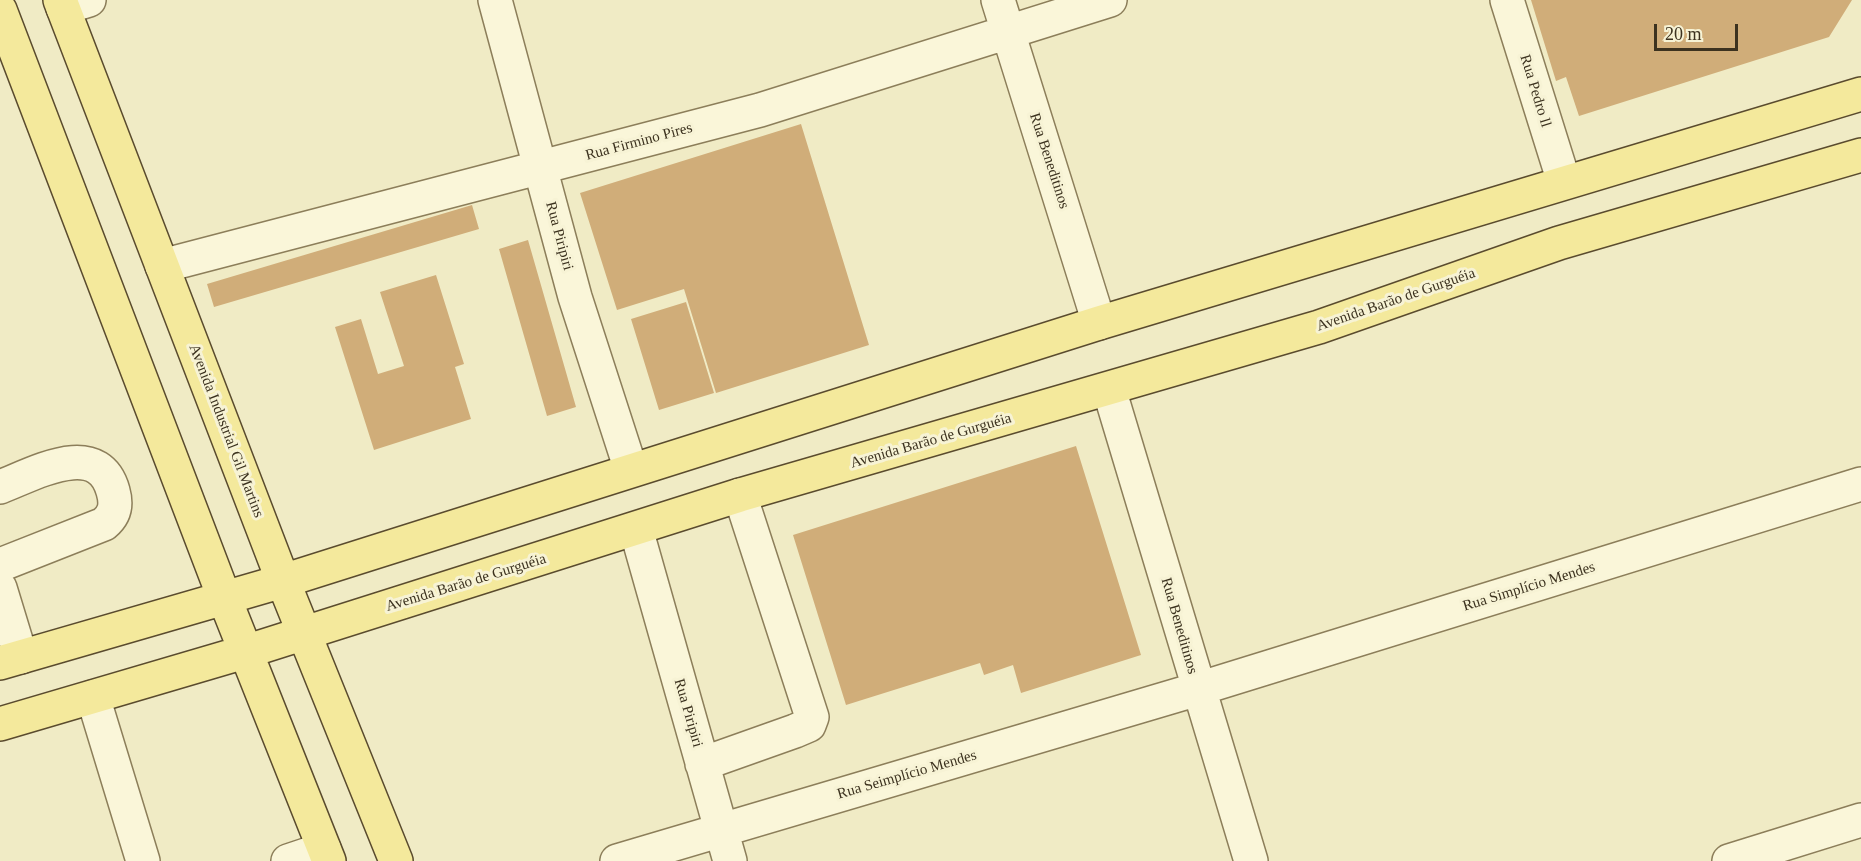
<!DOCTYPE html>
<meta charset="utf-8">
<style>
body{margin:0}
#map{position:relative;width:1861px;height:861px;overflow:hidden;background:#f0ebc5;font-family:Georgia,serif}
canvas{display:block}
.scale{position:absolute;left:1654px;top:24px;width:84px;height:27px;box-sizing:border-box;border:3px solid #3c321f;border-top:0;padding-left:8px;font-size:18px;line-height:21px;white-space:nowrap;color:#3c321f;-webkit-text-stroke:4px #f7f3d5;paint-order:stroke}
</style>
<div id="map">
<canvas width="1861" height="861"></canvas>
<div class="scale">20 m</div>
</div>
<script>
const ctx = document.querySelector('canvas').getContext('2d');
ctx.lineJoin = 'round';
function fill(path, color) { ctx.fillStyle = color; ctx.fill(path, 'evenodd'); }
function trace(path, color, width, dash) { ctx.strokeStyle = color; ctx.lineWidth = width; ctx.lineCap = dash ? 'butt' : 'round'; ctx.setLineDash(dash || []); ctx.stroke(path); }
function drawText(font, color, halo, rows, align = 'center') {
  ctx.font = font + ' Georgia,serif'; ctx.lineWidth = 6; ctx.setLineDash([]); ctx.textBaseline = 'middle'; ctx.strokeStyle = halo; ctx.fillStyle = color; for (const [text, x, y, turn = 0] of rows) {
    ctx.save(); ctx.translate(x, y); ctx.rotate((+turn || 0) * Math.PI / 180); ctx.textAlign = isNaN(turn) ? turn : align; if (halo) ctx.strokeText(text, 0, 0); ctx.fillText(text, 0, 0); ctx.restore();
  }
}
const building = new Path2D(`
 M1531 0H1852L1829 37 1579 116 1566 77 1556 81Z
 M801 124 869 345 716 393 684 289 617 310 580 193Z
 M472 205 479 229 214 307 207 284Z
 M528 240 576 407 547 416 499 249Z
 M436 275 464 364 455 367 471 419 374 450 335 327 361 319 378 374 404 366 380 292Z
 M686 302 714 393 659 410 631 319Z
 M1076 446 1141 655 1021 693 1013 665 984 675 980 663 846 705 793 535Z`);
const minor = new Path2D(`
 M495 0 575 297 631 470
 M998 0 1099 323
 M1507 0 1564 182
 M63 8 89 0
 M162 266 760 110 1110 0
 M1109 389 1251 861
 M0 487C34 474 98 437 113 491 117 505 115 515 104 524L0 565
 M636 529 730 861
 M0 588 21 657
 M93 697 143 861
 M702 764 795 731 809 725 812 717 740 495
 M288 861 324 849
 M617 861 1198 689 1861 484
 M1729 861 1861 820`);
const major = new Path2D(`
 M60 0 283 581 396 861
 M0 10 224 597 329 861
 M0 663 283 581 1099 323 1861 94
 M0 724 248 651 740 495 1319 327 1559 243 1861 155`);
const streetNames = [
 ["Rua Pedro ll",1535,91,73],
 ["Rua Firmino Pires",639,142,-15],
 ["Rua Beneditinos",1049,161,72],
 ["Rua Piripiri",559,236,75],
 ["Avenida Barão de Gurguéia",1396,300,-19],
 ["Avenida Industrial Gil Martins",226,431,69],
 ["Avenida Barão de Gurguéia",931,441,-16],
 ["Avenida Barão de Gurguéia",466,583,-17],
 ["Rua Simplício Mendes",1529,587,-17],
 ["Rua Beneditinos",1179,626,74],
 ["Rua Piripiri",688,713,74],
 ["Rua Seimplício Mendes",907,775,-16]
];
fill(building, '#d0ad79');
trace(minor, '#8c7e5a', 36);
trace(major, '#5a4b2e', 36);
trace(minor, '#faf6d9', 33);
trace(major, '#f4e99c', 33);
drawText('15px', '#3c321f', '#f7f3d5', streetNames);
</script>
